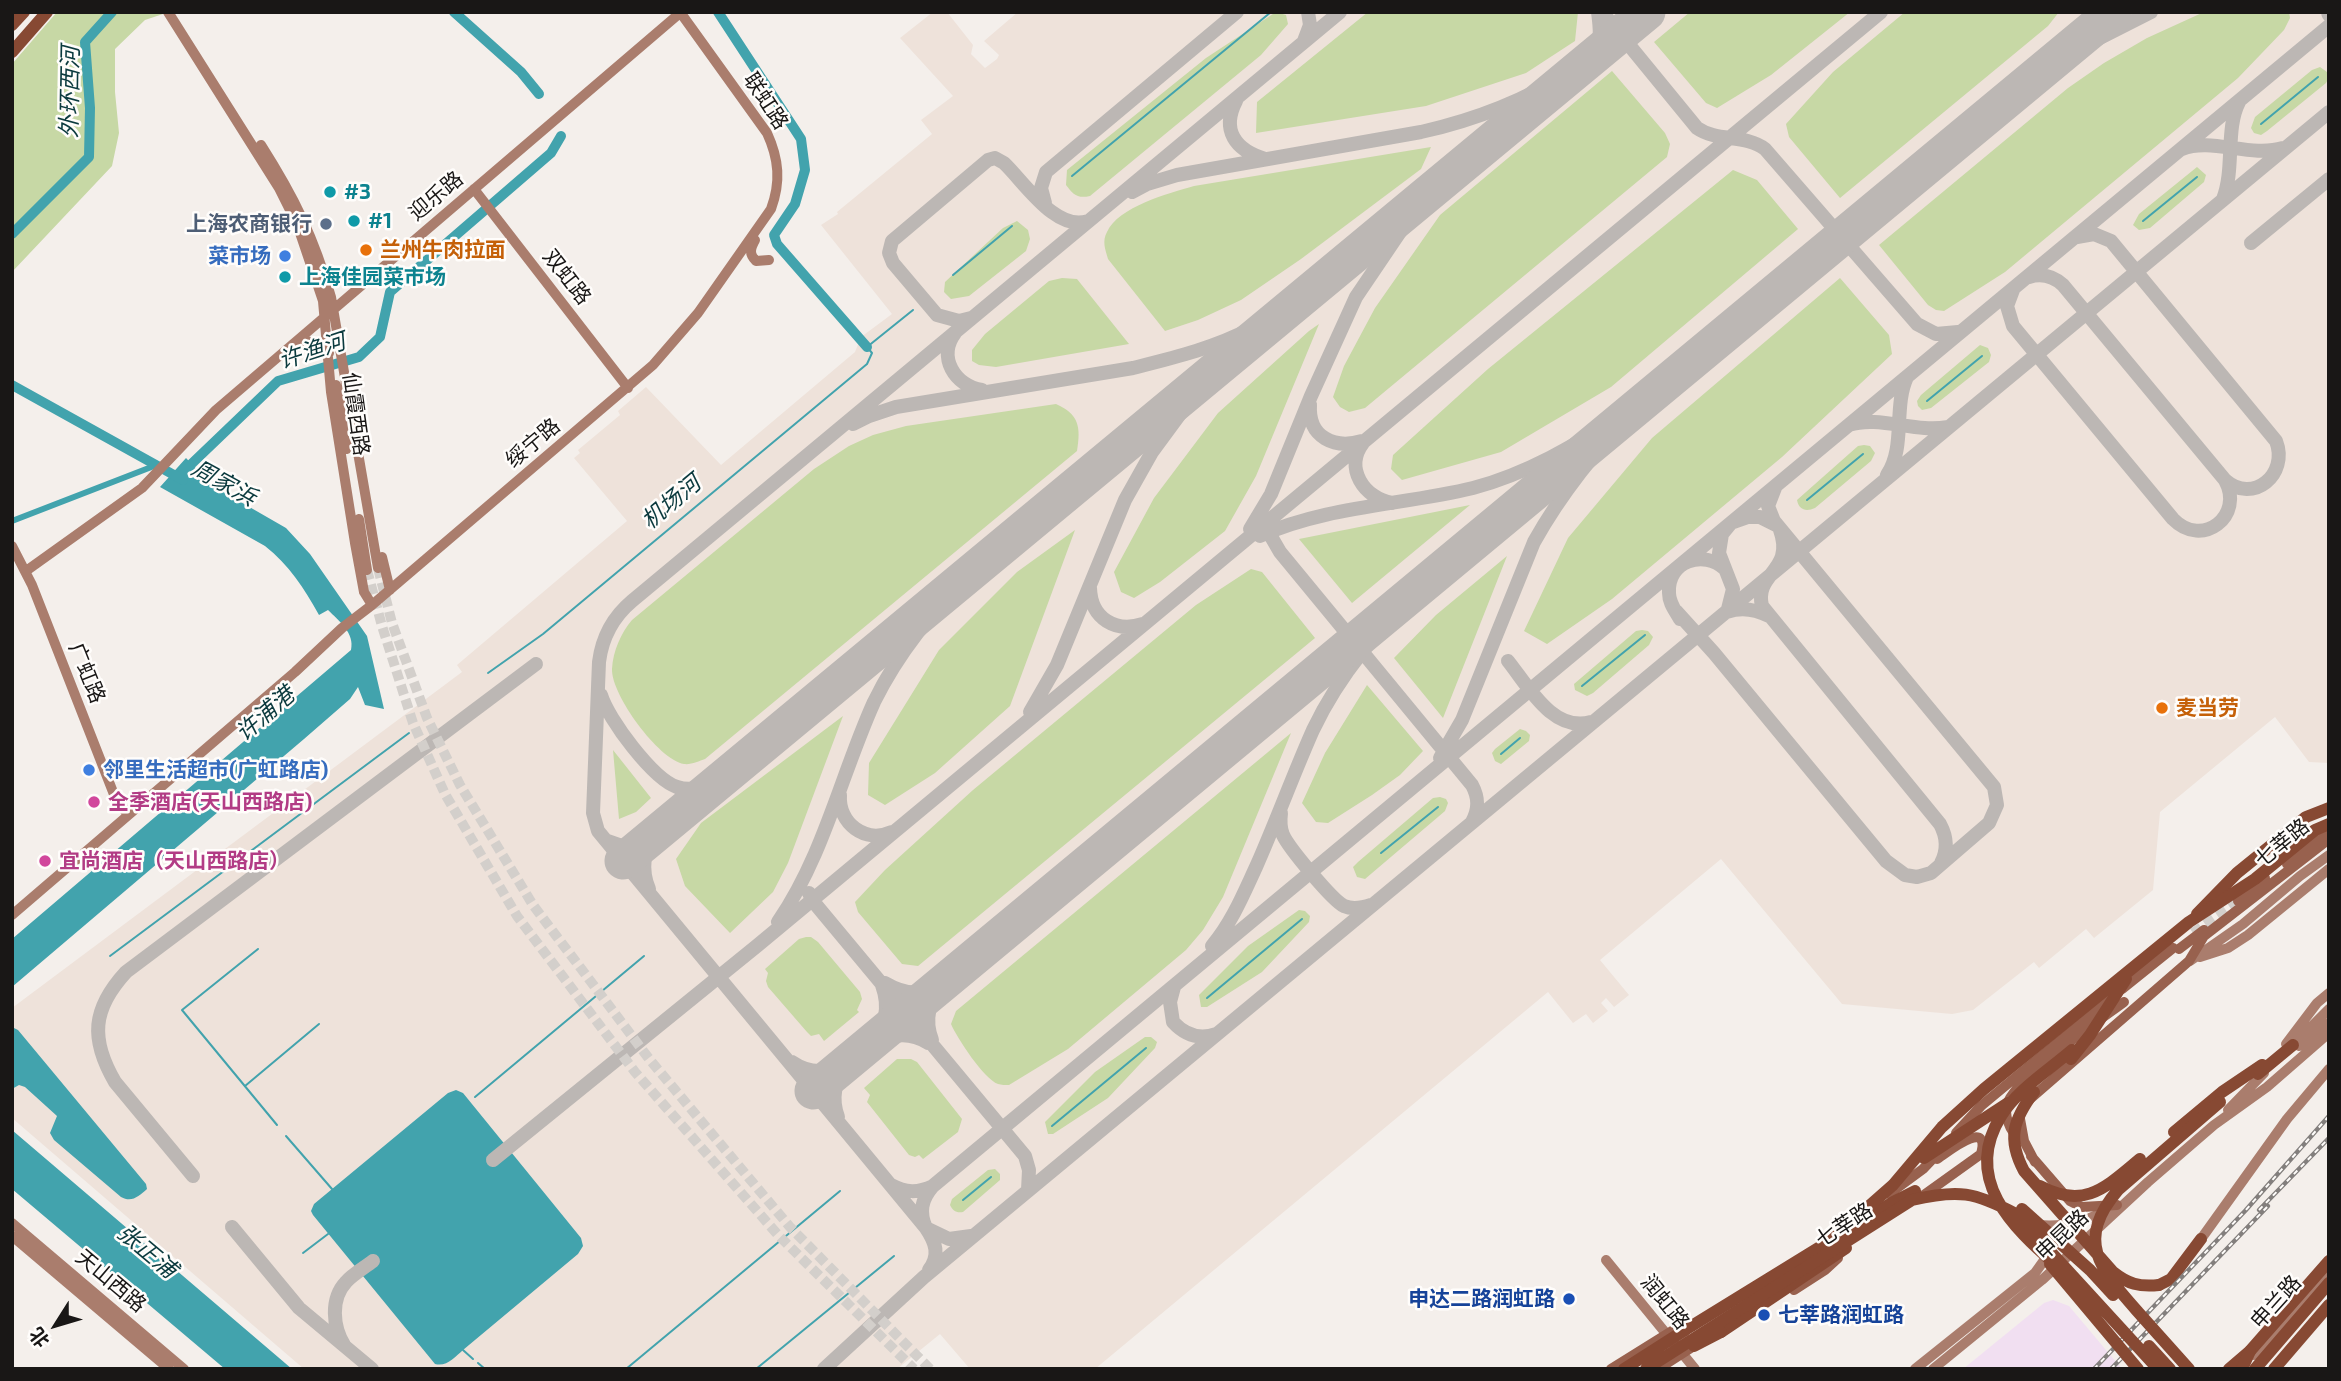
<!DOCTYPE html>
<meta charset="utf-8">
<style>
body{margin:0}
#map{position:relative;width:2341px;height:1381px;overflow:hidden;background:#f4efeb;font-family:"Exo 2","Noto Sans SC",sans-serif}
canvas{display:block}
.frame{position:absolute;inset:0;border:14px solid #191716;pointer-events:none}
.north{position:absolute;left:21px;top:1290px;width:70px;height:70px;-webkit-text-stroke:5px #fffdfb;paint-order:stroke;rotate:233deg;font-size:19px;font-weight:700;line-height:28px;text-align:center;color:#191716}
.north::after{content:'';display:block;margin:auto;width:24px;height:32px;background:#191716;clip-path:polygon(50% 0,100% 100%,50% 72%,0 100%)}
</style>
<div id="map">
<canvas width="2341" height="1381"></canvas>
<div class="frame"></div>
<div class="north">北</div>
</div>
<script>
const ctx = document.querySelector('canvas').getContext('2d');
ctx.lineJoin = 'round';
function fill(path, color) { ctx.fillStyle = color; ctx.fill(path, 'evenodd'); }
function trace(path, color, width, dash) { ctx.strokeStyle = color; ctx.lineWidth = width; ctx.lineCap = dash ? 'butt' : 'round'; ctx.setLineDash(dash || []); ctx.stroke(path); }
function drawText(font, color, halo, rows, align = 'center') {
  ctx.font = font + ' "Exo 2","Noto Sans SC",sans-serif'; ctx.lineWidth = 5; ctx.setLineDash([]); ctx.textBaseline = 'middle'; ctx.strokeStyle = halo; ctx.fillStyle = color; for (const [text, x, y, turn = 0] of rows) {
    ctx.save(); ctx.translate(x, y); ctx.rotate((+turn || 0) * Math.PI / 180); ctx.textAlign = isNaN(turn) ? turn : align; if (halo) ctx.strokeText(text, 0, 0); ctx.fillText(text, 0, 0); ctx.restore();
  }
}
const industrial = new Path2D(`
 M2053 1300 2069 1306 2122 1369H1963L2044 1303Z`);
const built = new Path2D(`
 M933 12H947L973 45 971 54 985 68 997 59 999 55 984 41 1018 12H2329V763L2309 762 2275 717 2160 812 2153 890 2094 938 2086 929 2039 968 2034 962 1973 1010 1952 1014 1842 1004 1721 859 1600 960 1629 995 1614 1007 1606 998 1601 1003 1608 1011 1593 1023 1586 1014 1573 1023 1548 992 1095 1369H970L940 1334 897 1369H304L12 1118V1008L462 672 457 665 627 521 574 458 580 453 578 450 620 415 618 411 646 387 721 465 855 352 859 342 857 340 892 314 821 225 838 214 837 212 932 134 921 120 953 96 900 38Z`);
const green = new Path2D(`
 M57 12H169L145 20 115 49V92L119 133 112 166 12 272V64Z
 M1276 12 1286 15 1288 24 1261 55 1090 196C1077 199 1073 194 1066 185L1067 170 1206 58Z
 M1368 12H1578L1575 41 1526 73 1426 106 1256 133 1257 102Z
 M1690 12H1850L1771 75 1717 108 1706 103 1654 42Z
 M1905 12H2059L2048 26 1840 198 1789 137 1786 124 1833 72Z
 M2204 12H2289L2290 18 2284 30 2238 78 2005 272 1944 311 1936 310 1928 305 1879 245 2068 88 2104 63 2147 38Z
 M2320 67 2327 72 2329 77 2326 83 2267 131 2261 135 2254 133 2251 128 2255 117 2312 70Z
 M1612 71 1665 133 1670 144 1667 157 1365 408 1349 412 1340 407 1333 397 1344 366 1375 308 1440 215Z
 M1431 147 1421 169 1301 259 1241 300 1198 320 1165 331 1108 259C1105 249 1102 241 1107 232 1118 207 1169 193 1194 186Z
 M2197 167 2206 175 2204 182 2150 228 2139 230 2133 225 2139 214Z
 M1733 170 1757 180 1798 229 1611 387 1501 452 1402 480 1391 469 1393 455 1488 369Z
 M1017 221 1028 230 1030 239 1026 251 969 296 951 299 944 292 945 282 1003 228Z
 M1062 278 1077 279 1129 344 996 367 979 365 972 361V350L985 334 1049 281Z
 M1840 278 1889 335 1892 354 1782 457 1612 599 1547 644 1524 631 1568 538 1652 438Z
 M1319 324 1256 476 1225 531 1160 582 1134 598 1121 592 1114 572 1154 498 1218 413 1309 331Z
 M1980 345 1988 348 1991 355 1989 362 1931 408 1922 410 1918 406 1917 401 1921 395Z
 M1056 404C1079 414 1081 427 1077 451L705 759C699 761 691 765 684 764 659 760 611 695 612 669 613 651 621 633 632 620L814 469 849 446 873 435 906 426Z
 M1864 445 1870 446 1875 453 1871 461 1815 508C1806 512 1799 510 1797 500L1858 446Z
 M1470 505 1352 603 1299 539Z
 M1075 530 1010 706 935 773 885 805 868 795 869 763 939 650 1017 572Z
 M1507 556 1443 718 1394 658 1436 615Z
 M1251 569 1262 572 1315 638 918 966 902 964 858 912 855 902 885 870 973 790 1196 605Z
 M1642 630 1648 631 1653 637 1649 645 1593 693 1587 696 1575 690 1574 684 1636 631Z
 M1367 685 1423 751 1400 775 1372 795 1328 823 1316 822 1302 803 1325 753Z
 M843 716 788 863 773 892 730 933 685 886 676 859 701 823Z
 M1520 729 1526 731 1530 735 1529 741 1501 764 1495 761 1492 753 1495 749Z
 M1291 733 1223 897 1203 930 1186 950 1068 1049 1009 1085C1006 1085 1001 1085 998 1084 984 1079 957 1038 951 1024L956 1011Z
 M613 750 651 798 636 812 619 819Z
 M1440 797 1446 799 1448 803 1445 811 1365 879 1357 877 1353 867 1358 862 1433 798Z
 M1299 910 1305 911 1310 916 1309 922 1262 972 1207 1007H1201L1199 995 1248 946Z
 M806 937H811L818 942 860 992 862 999 857 1010 859 1012 824 1041 819 1034 811 1036 807 1032 768 987 766 981 768 973 765 969 799 939Z
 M1145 1037H1151L1157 1042 1155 1048 1108 1098 1053 1134H1048L1045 1122 1095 1072Z
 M897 1059H911L917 1062 962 1119 958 1132 923 1159 919 1155 915 1157 909 1155 867 1102 870 1095 864 1088Z
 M995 1169 1000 1174V1180L963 1212C956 1213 953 1211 950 1205L952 1199 988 1170Z`);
const water = new Path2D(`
 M186 458 213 486 286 528 310 554 367 636 384 709 365 705 358 687 350 699 304 739 12 987V939L351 650C355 633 339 621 328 610L319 615C304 588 289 565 265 546L160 487Z
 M12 1027 18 1030 146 1184 147 1189C139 1196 132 1203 121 1197L54 1140 50 1133 57 1116 25 1087 19 1085 12 1089Z
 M456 1090 463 1093 581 1238 583 1246 578 1254 463 1350C455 1357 447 1367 435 1364L313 1215 311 1211 314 1204 448 1093Z
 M12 1130 292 1369H225L12 1189Z`);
const stream = new Path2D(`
 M2261 124 2318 77
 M1072 176 1271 12
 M2143 221 2197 177
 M953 275 1012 226
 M1927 401 1982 356
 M1807 500 1863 454
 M488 673 543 634 867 364 872 353 867 347 913 310
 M1582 686 1645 635
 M1501 754 1520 738
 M1381 853 1438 807
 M258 949 182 1010 277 1125
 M110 956 409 733
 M1207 998 1302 919
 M245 1086 319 1024
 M475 1097 644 956
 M1052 1126 1146 1048
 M286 1136 332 1189
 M963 1200 991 1177
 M303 1253 328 1234
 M463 1350 473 1359
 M478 1363 485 1369
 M626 1369 840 1191
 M756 1369 894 1256`);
const canal = new Path2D(`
 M12 521 154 466`);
const river = new Path2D(`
 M454 12 521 72 539 94
 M718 12 801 139 805 170 795 204 774 235 777 244 867 347
 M12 234 89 157 90 108 85 42 112 12
 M12 385 183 480
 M183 472 278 381 359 357 380 337 390 292 551 153 561 136`);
const taxiway = new Path2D(`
 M1602 12 1697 128C1717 142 1745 134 1765 149L1917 324 1936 334 1958 332
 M1627 12H1632
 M2328 13 2329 15
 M1304 41 1310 25 1308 12
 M2057 55 2096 12
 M2026 85 2080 48 2151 12
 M1236 101C1221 130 1235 150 1265 159
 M2182 149C2211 137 2250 158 2283 148
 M1132 192 1147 184 1177 175 1421 132C1475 120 1526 100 1572 71 1580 66 1589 62 1594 55 1602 42 1600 27 1598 12
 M2223 199C2235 169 2225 129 2239 102
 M1045 203 1041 188 1046 172 1237 12
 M2077 237 2094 234 2111 241 2276 441C2289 474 2253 505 2225 480
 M2251 243 2329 179
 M2013 290 2007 306 2013 326 2173 519C2202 549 2245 516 2225 480L2063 285C2053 276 2042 273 2029 277
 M971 318 959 321 937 315 893 263 889 253 892 241 988 160 995 158 1004 163C1025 183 1056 232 1088 221
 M955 333C937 357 955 386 982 390
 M1310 405C1308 438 1335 449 1362 441
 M853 424 869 416 896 407 1133 368C1173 358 1215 348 1252 328 1277 314 1301 297 1324 280
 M1849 425C1878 415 1916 433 1947 427
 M1363 443C1344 468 1364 498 1392 503
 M1887 475C1906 447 1893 407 1907 377
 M1265 526 1280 552 1472 785C1479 798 1479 809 1472 822
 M1250 529 1271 494 1311 396 1356 297 1404 226 1453 173
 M1780 530C1795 572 1754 572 1762 606L1940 824C1947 837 1948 850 1941 863
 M1260 536C1326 506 1403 505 1473 488 1527 474 1575 445 1622 416
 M1090 588C1091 619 1116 633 1143 624
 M1728 609 1733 589 1719 553 1722 534 1731 523 1748 517H1760L1778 526
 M1676 611 1714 653 1886 861 1905 875 1917 877 1931 873 1989 823 1997 805 1994 787 1774 521 1768 506 1775 488
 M1727 612C1741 607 1755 609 1769 616
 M1680 619C1675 610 1669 603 1669 593 1667 561 1704 549 1725 569
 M1508 661C1528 686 1553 733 1591 722
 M601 695C608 719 653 779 677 787 692 792 707 786 720 781
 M1030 712 1057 665 1125 500 1152 452 1180 414 1240 350
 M1440 758 1462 720 1534 542C1563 490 1599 446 1641 404
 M840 795C838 823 865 844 892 832
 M1281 813C1280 821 1280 828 1283 835 1289 848 1332 900 1344 906 1353 910 1362 908 1371 905
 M608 841 628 848 646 842
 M649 889C641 870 643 850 656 834
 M809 893 812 900 1025 1156 1029 1170 1028 1190
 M778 922C824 855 841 775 874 702 899 651 936 606 978 567
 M1212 946C1232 922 1243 895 1256 867 1276 822 1293 775 1313 730 1340 673 1381 626 1426 583
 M885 983C907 996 925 996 946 981
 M1174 987 1170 1002 1173 1022C1185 1035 1199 1040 1216 1034
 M932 1040C924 1019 929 1002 943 985
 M870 1044C886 1027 890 1007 882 985
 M871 1044C890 1034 910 1031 928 1043
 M792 1062C811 1075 829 1073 849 1062
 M838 1117C831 1098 835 1080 847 1064
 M493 1160 758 945 1881 12
 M193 1176 115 1082C90 1039 92 1009 126 972L536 664
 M891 1185C906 1193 918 1193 933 1186
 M232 1227 299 1308 372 1369
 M971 1236 949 1239 926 1228C919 1212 921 1200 933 1186L2329 26
 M929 1270C940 1255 936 1243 926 1228L598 831 593 813 599 662C602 638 613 617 632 601L1340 12
 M344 1345C333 1327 330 1299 346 1282 353 1274 364 1268 373 1261
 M824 1369 924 1277 2329 112`);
const runway = new Path2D(`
 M623 861 1647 12
 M813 1091 2113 12`);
const secondaryTunnel = new Path2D(`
 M378 568 392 623 427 718 460 785 533 905 650 1060 790 1227 930 1369
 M367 570 382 626 413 723 445 794 517 916 635 1072 779 1236 914 1369`);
const primaryTunnel = new Path2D(`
 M2193 933 2246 896`);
const secondary = new Path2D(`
 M168 12 279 188 297 224 323 301 331 392 355 543 364 592 372 605
 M261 145C294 197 314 237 331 297L378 568
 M474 189 628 388
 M755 240C750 249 749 254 756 261L769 260
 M297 341C311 341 319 342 329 353
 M336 385 343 413 347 449
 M359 519 367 570
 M12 546 32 585 113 792 127 814
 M382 557 390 590
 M26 571 142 488 216 410 680 13
 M12 915 295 672 342 628 372 605 653 365 698 313 771 209C781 182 779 159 767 133L680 12
 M2200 957 2228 948 2248 935 2329 869
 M2190 961 2243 924 2300 876 2329 855
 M2286 1044 2317 1003 2329 993
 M2299 1046 2329 1023
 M2290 1048 2329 1009
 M2228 1110 2264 1073
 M12 1223 184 1369
 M2038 1225C2061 1227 2085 1222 2104 1211
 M12 1236 169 1369
 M2201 1239 2287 1119 2329 1069
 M1606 1260 1695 1369
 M2254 1355 2329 1272
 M1915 1369 2035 1273 2045 1259V1252
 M1933 1369 2042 1280 2148 1182 2214 1125 2267 1087 2329 1033`);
const primary = new Path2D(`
 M2287 864 2329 830
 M2238 901 2265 878
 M2179 949 2204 930
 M2122 989 2173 948
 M2030 1099 2189 961 2204 936 2329 839
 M2020 1119 2024 1141 2035 1162
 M1956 1133 1981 1106 2110 999
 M2015 1135C2009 1127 2004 1115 2007 1105 2014 1078 2100 1020 2124 1002
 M2031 1156 2070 1201 2082 1207 2117 1205
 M1889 1194 1923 1169 1941 1150
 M1921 1197 1981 1154C1991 1116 1945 1154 1937 1159
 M1794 1290 1825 1270 1838 1258
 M1611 1369 1680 1326
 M1658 1369 1700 1342`);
const highway = new Path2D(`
 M12 25 24 12
 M12 52 47 12
 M2197 914 2237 873 2306 817 2329 808
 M2258 1074 2293 1045
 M2174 1132 2222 1092 2262 1065
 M2159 1285 2171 1279 2201 1239
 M1685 1330 1893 1202 1915 1191
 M1721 1332 1846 1248
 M2229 1369 2250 1351 2329 1261
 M2255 1369 2329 1283
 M2274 1369 2329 1305`);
const rail = new Path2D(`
 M2259 1210 2329 1138
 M2094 1369 2245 1211 2329 1116
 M2111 1369 2268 1206`);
const highwayBridge = new Path2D(`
 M2071 1059 2090 1035 2126 979
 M2034 1092C2013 1120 2007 1139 2024 1171L2113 1272C2128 1284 2139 1287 2159 1285
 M1924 1158 2008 1103
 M2040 1186C2085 1210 2106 1187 2140 1159
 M2022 1209 2090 1270 2113 1295
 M1834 1237 1893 1185 1942 1127 1984 1089 2189 922 2255 879 2315 830 2329 824
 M2050 1264 2138 1369
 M2057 1266C2012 1227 1962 1179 2001 1116 2017 1090 2049 1070 2072 1050
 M1694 1346 1721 1332
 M2149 1346 2170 1369
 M1624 1369 1685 1330
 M1646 1369 1912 1200C1958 1189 1975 1192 2016 1214L2158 1369
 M2189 1369C2172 1350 2155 1331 2138 1312 2101 1270 2074 1241 2118 1190L2220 1102
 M2242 1369 2250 1351`);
const markers = [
 [330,192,7,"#0f9aa8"],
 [354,221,7,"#0f9aa8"],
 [326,224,7,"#5c6f8a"],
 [366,250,7,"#e8710a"],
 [285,256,7,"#3f7fe0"],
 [285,277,7,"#0f9aa8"],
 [2162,708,7,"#e8710a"],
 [89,770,7,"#3f7fe0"],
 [94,802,7,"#d1479c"],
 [45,861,7,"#d1479c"],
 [1569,1299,7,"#1a4fb4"],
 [1764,1315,7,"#1a4fb4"]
];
const streetNames = [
 ["联虹路",766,101,57],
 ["迎乐路",436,196,-40],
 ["双虹路",567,277,52],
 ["仙霞西路",356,414,82],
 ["绥宁路",533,443,-40],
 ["广虹路",87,673,68],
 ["七莘路",2282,843,-39],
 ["七莘路",1844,1225,-33],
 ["申昆路",2062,1235,-43],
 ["天山西路",111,1281,40],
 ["润虹路",1665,1302,51],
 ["申兰路",2276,1302,-48]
];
const cultureNames = [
 ["#3",344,192],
 ["#1",368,221],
 ["上海佳园菜市场",299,277]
];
const serviceNames = [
 ["上海农商银行",312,224]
];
const foodNames = [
 ["兰州牛肉拉面",380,250],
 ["麦当劳",2176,708]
];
const shopNames = [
 ["菜市场",271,256],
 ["邻里生活超市(广虹路店)",103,770,"left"]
];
const hotelNames = [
 ["全季酒店(天山西路店)",108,802],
 ["宜尚酒店（天山西路店）",59,861]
];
const transitNames = [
 ["申达二路润虹路",1555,1299],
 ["七莘路润虹路",1778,1315,"left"]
];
const waterNames = [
 ["外环西河",70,92,-89],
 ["许渔河",312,351,-18],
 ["周家浜",224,483,29],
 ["机场河",671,502,-40],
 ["许浦港",265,714,-41],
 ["张正浦",147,1251,40]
];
fill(industrial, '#f1dff1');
fill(built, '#eee2da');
fill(green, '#c7d8a5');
fill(water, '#42a3ad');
trace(stream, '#42a3ad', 2);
trace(canal, '#42a3ad', 6);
trace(river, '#42a3ad', 10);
trace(taxiway, '#bcb7b4', 14);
trace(runway, '#bcb7b4', 37);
trace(secondaryTunnel, '#d3cfcb', 10, [10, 5]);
trace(primaryTunnel, '#d3cfcb', 10, [10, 5]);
trace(secondary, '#aa7d6d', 10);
trace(primary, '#98614e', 10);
trace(highway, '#874933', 12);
trace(rail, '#837f7d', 4.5);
trace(rail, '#fffdfb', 2, [5]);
trace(highwayBridge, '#874933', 12);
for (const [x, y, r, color] of markers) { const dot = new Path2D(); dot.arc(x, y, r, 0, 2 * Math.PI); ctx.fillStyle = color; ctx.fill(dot); trace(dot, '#fffdfb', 2.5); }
drawText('21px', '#191716', '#fffdfb', streetNames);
drawText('bold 21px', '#0d838f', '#fffdfb', cultureNames, 'left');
drawText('bold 21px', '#4e5e75', '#fffdfb', serviceNames, 'right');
drawText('bold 21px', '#c56008', '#fffdfb', foodNames, 'left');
drawText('bold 21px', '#366cbe', '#fffdfb', shopNames, 'right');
drawText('bold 21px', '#b23c85', '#fffdfb', hotelNames, 'left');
drawText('bold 21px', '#164399', '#fffdfb', transitNames, 'right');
drawText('italic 23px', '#0b3a3e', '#fffdfb', waterNames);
</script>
